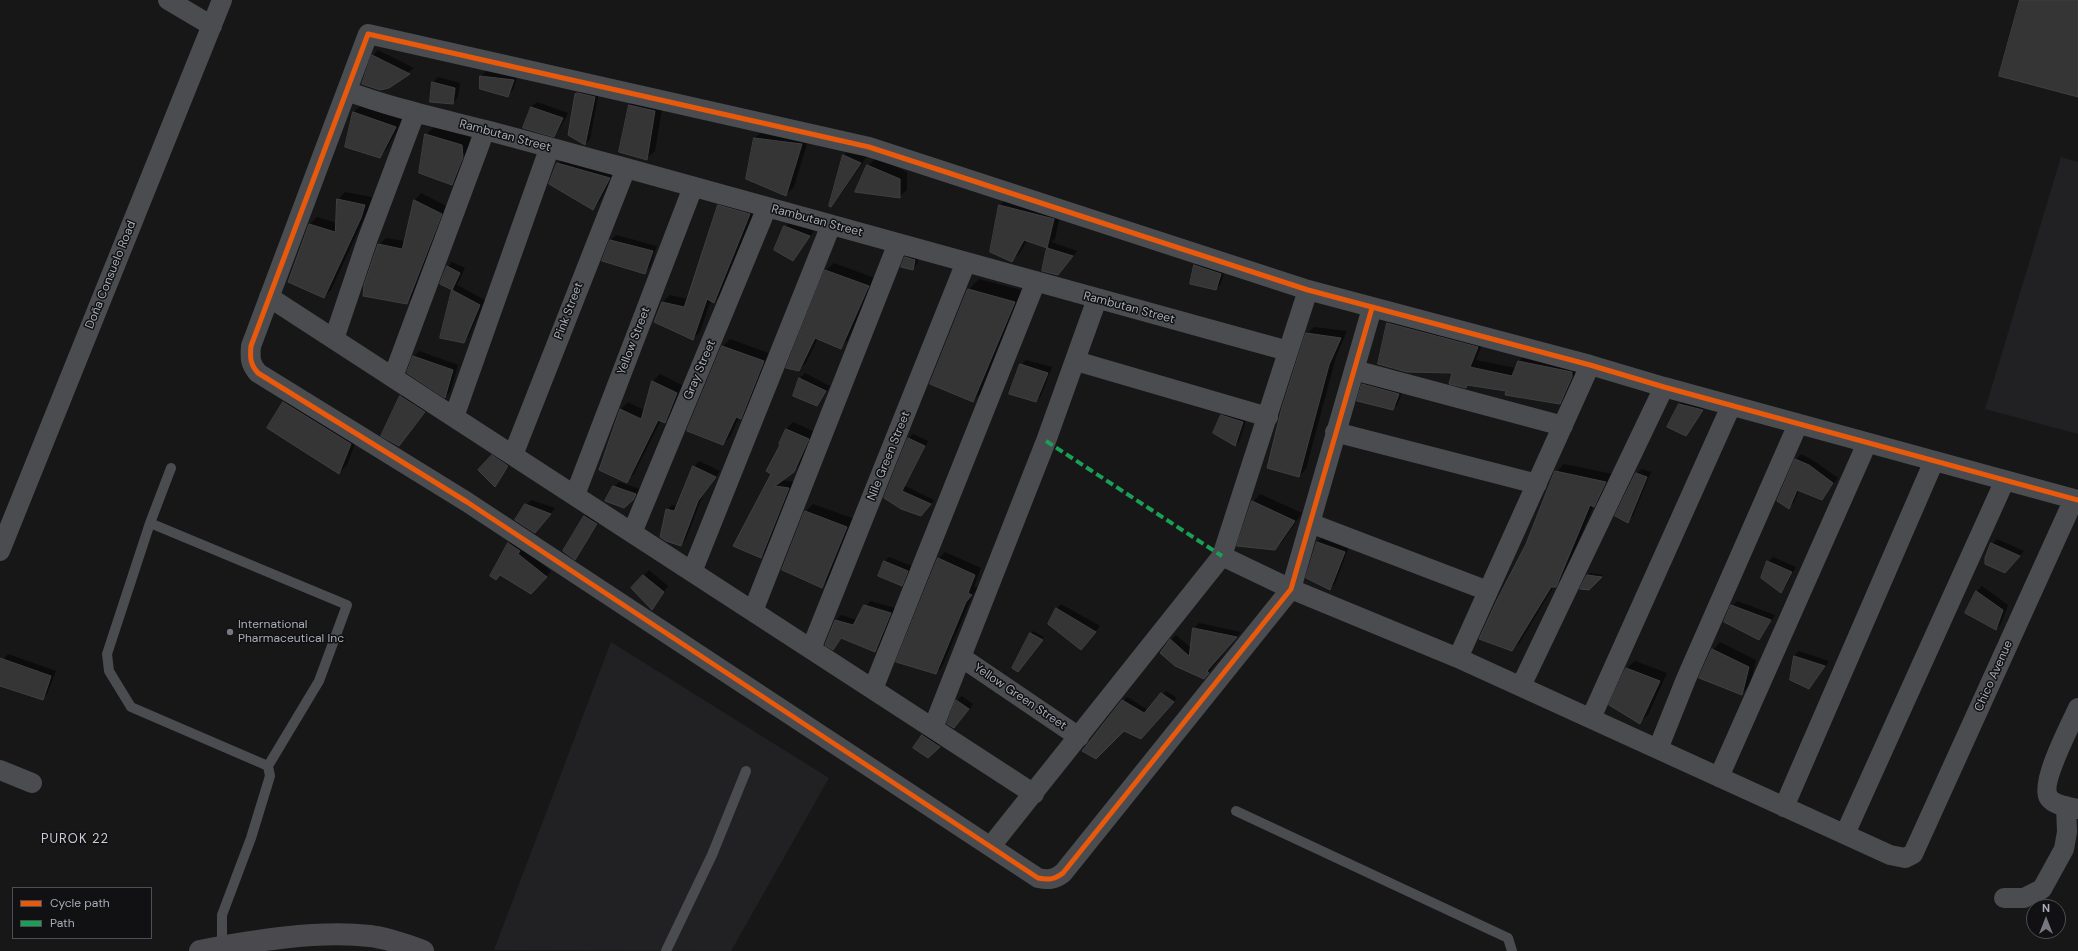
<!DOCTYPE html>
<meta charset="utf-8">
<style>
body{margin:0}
#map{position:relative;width:2078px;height:951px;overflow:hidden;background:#171717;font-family:"DM Sans",sans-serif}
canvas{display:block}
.legend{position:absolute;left:12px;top:887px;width:140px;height:52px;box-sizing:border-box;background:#111113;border:1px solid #4d4f55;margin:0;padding:5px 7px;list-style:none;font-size:12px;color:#a8adb8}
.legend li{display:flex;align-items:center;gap:8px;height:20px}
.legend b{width:20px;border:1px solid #4d4f55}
.north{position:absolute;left:2026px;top:899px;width:40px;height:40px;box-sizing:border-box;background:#111113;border:1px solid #4d4f55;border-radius:50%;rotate:0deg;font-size:11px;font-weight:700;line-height:16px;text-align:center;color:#a8adb8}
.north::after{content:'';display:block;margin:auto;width:14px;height:18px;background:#757880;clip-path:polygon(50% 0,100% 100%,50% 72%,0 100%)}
</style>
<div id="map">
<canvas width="2078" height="951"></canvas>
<ul class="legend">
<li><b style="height:5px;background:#e8590c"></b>Cycle path</li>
<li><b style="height:5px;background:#1a9f57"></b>Path</li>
</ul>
<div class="north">N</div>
</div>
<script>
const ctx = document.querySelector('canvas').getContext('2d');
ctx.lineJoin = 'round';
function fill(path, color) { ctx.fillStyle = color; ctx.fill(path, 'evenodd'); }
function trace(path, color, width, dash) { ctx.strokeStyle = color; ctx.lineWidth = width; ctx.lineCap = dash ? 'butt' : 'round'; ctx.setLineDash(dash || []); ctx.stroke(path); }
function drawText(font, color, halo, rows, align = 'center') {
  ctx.font = font + ' "DM Sans",sans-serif'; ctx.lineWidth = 3; ctx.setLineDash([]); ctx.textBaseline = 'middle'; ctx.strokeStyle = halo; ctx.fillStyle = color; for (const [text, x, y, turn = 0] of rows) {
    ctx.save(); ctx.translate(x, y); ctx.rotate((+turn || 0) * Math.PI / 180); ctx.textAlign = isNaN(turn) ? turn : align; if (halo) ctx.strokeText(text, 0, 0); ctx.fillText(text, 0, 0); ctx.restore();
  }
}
const built = new Path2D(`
 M2061 157 2078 162V434L1985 409Z
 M611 642 829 778 731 951 494 950Z`);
const shadow = new Path2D(`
 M378 50 414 68 388 87 364 84 373 55Z
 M486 71 518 75 513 90 508 95 481 76Z
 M438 77 460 83 458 97 453 103 431 102 433 82Z
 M581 90 599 92 590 139 585 144 569 134 576 95Z
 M637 97 663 103 655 151 647 158 620 151 629 105Z
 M537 102 568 113 559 130 554 136 531 107Z
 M362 104 403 119 387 149 379 157 346 146 354 112Z
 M434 127 470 137V148L460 176 452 183 426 135Z
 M762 131 809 137 794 187 786 194 755 138Z
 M851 148 868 155 838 198 830 205 844 155Z
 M566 156 617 170 600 201 593 209 558 164Z
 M876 158 907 172V190L899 197 868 166Z
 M345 192 372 197 368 210 331 290 324 297 289 282 310 224 317 217 337 223 338 200Z
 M421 193 448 207 414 296 407 303 379 245 386 238 405 241 415 200Z
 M1008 197 1061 212 1055 239 1051 242 1077 251 1058 274 1043 270 1049 247 1027 240 1020 253 1012 260 991 251 1000 205Z
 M726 199 757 207 721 295 714 302 711 300 700 332 693 339 663 302 670 295 687 299 719 206Z
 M790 222 814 231 793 259 785 227Z
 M616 235 657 246 650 267 645 272 611 240Z
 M911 252 920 255 917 264 912 269 906 258Z
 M1200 260 1225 269 1221 284 1216 289 1195 265Z
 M452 262 465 268 457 285 485 300 469 336 464 342 442 337 454 289 441 284 447 267Z
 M834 263 875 278 848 340 840 348 818 338 806 363 799 370 787 367 826 270Z
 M979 279 1025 291 984 390 973 401 968 290Z
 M1395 316 1484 340 1476 360 1516 368 1519 361 1526 354 1579 365 1567 396 1559 403 1508 390 1468 384 1466 387 1453 372 1388 323Z
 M1314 327 1347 331 1336 357 1306 469 1299 476 1307 334Z
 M730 339 771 354 748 411 741 418 739 417 730 437 723 444 688 431 723 346Z
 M419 351 458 365 450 392 445 397 414 356Z
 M1026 360 1052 367 1041 396 1036 401 1021 365Z
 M805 373 830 386 817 405 794 396 800 378Z
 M660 374 684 386 672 414 665 422 661 420 634 474 626 481 601 469 621 409 628 402 644 410 653 381Z
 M1368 380 1403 389 1398 404 1393 409 1363 385Z
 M406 392 430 407 399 445 383 435 401 397Z
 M292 395 358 436 347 465 339 473 284 403Z
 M1685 399 1707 404 1685 435 1679 405Z
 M1227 411 1247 417 1240 440 1235 445 1222 416Z
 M793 422 815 432 801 464 782 480 795 482 768 550 761 557 781 444 780 443 786 429Z
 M913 434 928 441 905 486 934 500 925 511 885 497 909 438Z
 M497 451 513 461 495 485 492 456Z
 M1801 454 1814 461 1838 478 1822 499 1799 490 1794 502 1789 507 1778 501 1796 459Z
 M699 461 720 471 703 495 686 539 681 545 667 510 672 505 677 506 694 467Z
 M1564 464 1613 474 1602 498 1594 505 1563 578 1554 586 1520 642 1512 650 1527 545 1556 472Z
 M1642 469 1651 472 1633 516 1628 521 1636 474Z
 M619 482 640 489 638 494 624 507 614 487Z
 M1260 494 1302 513 1283 541 1275 549 1253 502Z
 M531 500 555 508 540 527 526 505Z
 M813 504 855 519 829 579 821 587 805 512Z
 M590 511 602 519 575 558 584 517Z
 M1323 537 1349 547 1335 584 1330 589 1317 542Z
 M514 539 522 548 551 571 536 588 500 574 491 575 509 544Z
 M1997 539 2024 551 2010 567 1992 544Z
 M945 552 981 568 974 587 978 588 973 594 942 667 936 673 939 558Z
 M889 557 912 566 907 579 902 584 884 562Z
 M1773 557 1796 567 1786 586 1781 591 1768 562Z
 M649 570 668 586 652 608 633 588Z
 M1590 573 1603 575 1589 589 1588 576Z
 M1982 586 2008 605 2001 624 1996 629 1966 612 1977 591Z
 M870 601 895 608 880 646 875 651 842 637 833 648 836 620 841 615 857 620Z
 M1737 601 1775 615 1759 638 1732 606Z
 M1061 604 1100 626 1086 643 1056 609Z
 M1199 623 1241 632 1204 678 1171 640 1176 635 1191 648 1194 628Z
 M1033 631 1044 637 1020 669 1031 634Z
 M1720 642 1756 660 1750 686 1742 693 1713 650Z
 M1799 651 1829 661 1809 688 1794 656Z
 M8 654 56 671 47 694 42 699 0 685V668L3 660Z
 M1635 661 1667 673 1648 715 1640 722 1627 668Z
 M1166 691 1177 698 1144 734 1123 730 1094 738 1127 697 1148 710Z
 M962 696 973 704 959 722 948 723 957 700Z
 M927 730 944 741 928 756 922 735Z`);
const building = new Path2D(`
 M2020 0H2078V97L1999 76Z
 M372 55 410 74 389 88 380 90 362 84Z
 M480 76 514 80 508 97 480 89Z
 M432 82 455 88 453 104 430 102Z
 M578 93 595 97 585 145 568 135 575 94Z
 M629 105 655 111 647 160 619 152Z
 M531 107 563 118 554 137 523 128Z
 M353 112 396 127 380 158 345 147Z
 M425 134 462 145 463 157 452 185 419 173Z
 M754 138 802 144 786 196 746 179Z
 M843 155 861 163 831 207 829 206Z
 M557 163 610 178 593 210 549 184Z
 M867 165 900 179V198L855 192Z
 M337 199 365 205 361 218 324 298 288 282 309 224 335 232Z
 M414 200 442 214 407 304 363 296 364 285 378 244 402 249Z
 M718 205 750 214 714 303 707 299 693 340 654 322 662 302 684 307Z
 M999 205 1054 219 1047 248 1024 240 1012 262 990 252Z
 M784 226 810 236 793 261 774 250Z
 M610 240 653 251 645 274 602 261Z
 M1047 248 1073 256 1058 275 1042 271Z
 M905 257 915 260 913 270 901 267Z
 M1194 265 1221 274 1216 290 1190 284Z
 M447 266 460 273 452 290 440 284Z
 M825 270 869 286 867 290 841 349 815 338 799 371 786 368Z
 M968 289 1015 302 973 402 930 384Z
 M452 290 480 305 464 343 440 338Z
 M1387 323 1478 347 1470 367 1512 376 1518 361 1572 372V377L1560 404 1505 395 1506 391 1467 385 1466 388 1449 384 1452 373 1407 372 1378 364Z
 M1306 333 1341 338 1329 365 1299 477 1267 468 1281 411Z
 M722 346 764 361 741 419 736 417 723 445 687 431Z
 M413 356 453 370 445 398 407 373Z
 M1020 364 1048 373 1036 402 1009 394Z
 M799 378 826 391 817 406 793 396Z
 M652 381 677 393 665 423 658 420 627 483 599 470 620 409 641 419Z
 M1362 384 1399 394 1393 410 1357 401Z
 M400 396 425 412 399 446 381 436Z
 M283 402 351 444 339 474 267 428Z
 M1679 404 1703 410 1686 436 1667 427Z
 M1221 415 1243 422 1235 446 1213 433Z
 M786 429 809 439 794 472 775 486 789 488 761 558 733 546 771 474 766 471 780 445 779 444Z
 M908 438 925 446 902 491 931 504 921 516 901 509 884 498Z
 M492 455 508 466 495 487 478 470Z
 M1795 459 1809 465 1833 483 1822 500 1797 490 1789 509 1777 501Z
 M693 466 716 477 698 501 681 546 666 541 660 537 666 509 674 511Z
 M1555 471 1606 482 1594 507 1590 505 1556 587H1551L1512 651 1479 639 1497 600 1526 544Z
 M1636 473 1647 477 1628 523 1615 516Z
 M613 486 636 494 633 500 624 508 605 501Z
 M1252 501 1295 521 1275 550 1237 546Z
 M525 504 551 514 535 533 515 520Z
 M805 511 847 527 822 588 782 570Z
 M584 516 597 524 575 560 563 551Z
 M1317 542 1345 552 1330 590 1306 578Z
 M508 543 520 551 518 554 547 577 531 594 500 575 496 580 490 576Z
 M1991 543 2020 556 2005 573 1985 564V558Z
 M938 558 975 575 968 593 972 595 966 602 936 674 896 662Z
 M884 561 908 571 902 586 878 576Z
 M1767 561 1792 572 1781 593 1761 578Z
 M643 575 664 592 652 610 631 588Z
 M1587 575 1602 577 1589 590 1580 589Z
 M1976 591 2003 610 1996 630 1965 613Z
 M864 605 891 613 875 652 841 638 833 650 825 645 835 620 853 625Z
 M1731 605 1771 620 1759 640 1724 622Z
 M1056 608 1096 632 1081 650 1048 624Z
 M1193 628 1237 637 1207 671 1209 673 1204 679 1175 666 1160 653 1170 639 1189 656Z
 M1030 633 1043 640 1018 672 1012 668Z
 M1712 649 1749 667 1742 695 1699 678Z
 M1794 656 1825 666 1809 689 1790 680Z
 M0 658 51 676 43 700 0 686Z
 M1626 668 1660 681 1640 724 1609 705Z
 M1161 693 1174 702 1141 739 1124 731 1096 759 1082 751 1122 700 1144 713Z
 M956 700 969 709 954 728 947 724Z
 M922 735 940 747 928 758 913 748Z`);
const lane = new Path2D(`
 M171 468 150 523 107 654 109 671 131 707 268 766 270 776 251 838 222 915V947
 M150 523 347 605 319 681 268 766
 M1236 811 1508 938 1512 951
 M666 951 712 855 746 771`);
const street = new Path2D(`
 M168 0 212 26
 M347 91C392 108 438 118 485 130 532 142 579 156 626 168L1288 351
 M269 297 1034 794
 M1372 308 1291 589 1063 873C1054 880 1048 880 1038 878L467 502 258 373C250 364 250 358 251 346L368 34 869 147 1308 290 1590 365 1664 387 2078 500
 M334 339 368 238 415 113
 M1076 361 1268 417
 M1354 370 1563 426
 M393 377 485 130
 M454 417 549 149
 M1335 432 1537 484
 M513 455 626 168
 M575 495 693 187
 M1310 523 1488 591
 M632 533 767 207
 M0 551 222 0
 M1222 556 1291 589 1458 658 1890 855 1905 858 1913 854 2074 499
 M692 572 831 225
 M753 611 898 243
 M811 649 966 262
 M961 657 1079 737
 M1458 658 1590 365
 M1521 686 1664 387
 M873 689 1036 281
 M2078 708C2071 724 2039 784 2049 798 2055 806 2070 807 2078 809
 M1591 718 1731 406
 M933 728 1046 441 1097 299
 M1658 749 1686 679 1798 424
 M0 770 32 783
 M1719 777 1867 443
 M1784 807 1934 461
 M1845 834 2005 480
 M991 846 1222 556 1308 290
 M2004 898H2024L2042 889 2064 849 2067 832 2066 806`);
const secondary = new Path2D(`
 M200 951C252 941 317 930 370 936 388 938 406 945 423 951`);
const quiet = new Path2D(`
 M1046 441 1222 556`);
const cycleway = new Path2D(`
 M1372 308 1291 589 1063 873C1054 880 1048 880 1038 878L467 502 258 373C250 364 250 358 251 346L368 34 869 147 1308 290 1590 365 1664 387 2078 500`);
const markers = [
 [230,632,4,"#757880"]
];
const streetNames = [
 ["Rambutan Street",505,136,15],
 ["Rambutan Street",817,221,15],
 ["Doña Consuelo Road",111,275,-68],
 ["Rambutan Street",1129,308,15],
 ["Pink Street",569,311,-69],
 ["Yellow Street",634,341,-69],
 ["Gray Street",700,370,-67],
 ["Nile Green Street",889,456,-68],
 ["Chico Avenue",1994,676,-66],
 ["Yellow Green Street",1020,697,34]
];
const poiNames = [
 ["International",238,625],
 ["Pharmaceutical Inc",238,639]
];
const neighbourhoodNames = [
 ["PUROK 22",75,840]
];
fill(built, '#212123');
fill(shadow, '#0007');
fill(building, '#353536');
trace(building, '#3f4043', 1);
trace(lane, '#4b4c50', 10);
trace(street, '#4b4c50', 20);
trace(secondary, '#4a4a4e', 22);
trace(quiet, '#1a9f57', 4, [8, 4]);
trace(cycleway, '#e8590c', 5);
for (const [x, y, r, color] of markers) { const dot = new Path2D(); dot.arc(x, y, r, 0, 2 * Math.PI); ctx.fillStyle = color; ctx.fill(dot); trace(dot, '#111113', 1.5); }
drawText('12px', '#a8adb8', '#111113', streetNames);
drawText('12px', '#a8adb8', '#111113', poiNames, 'left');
ctx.letterSpacing = '1px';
drawText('13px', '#c9ccd4', '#111113', neighbourhoodNames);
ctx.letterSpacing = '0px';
</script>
